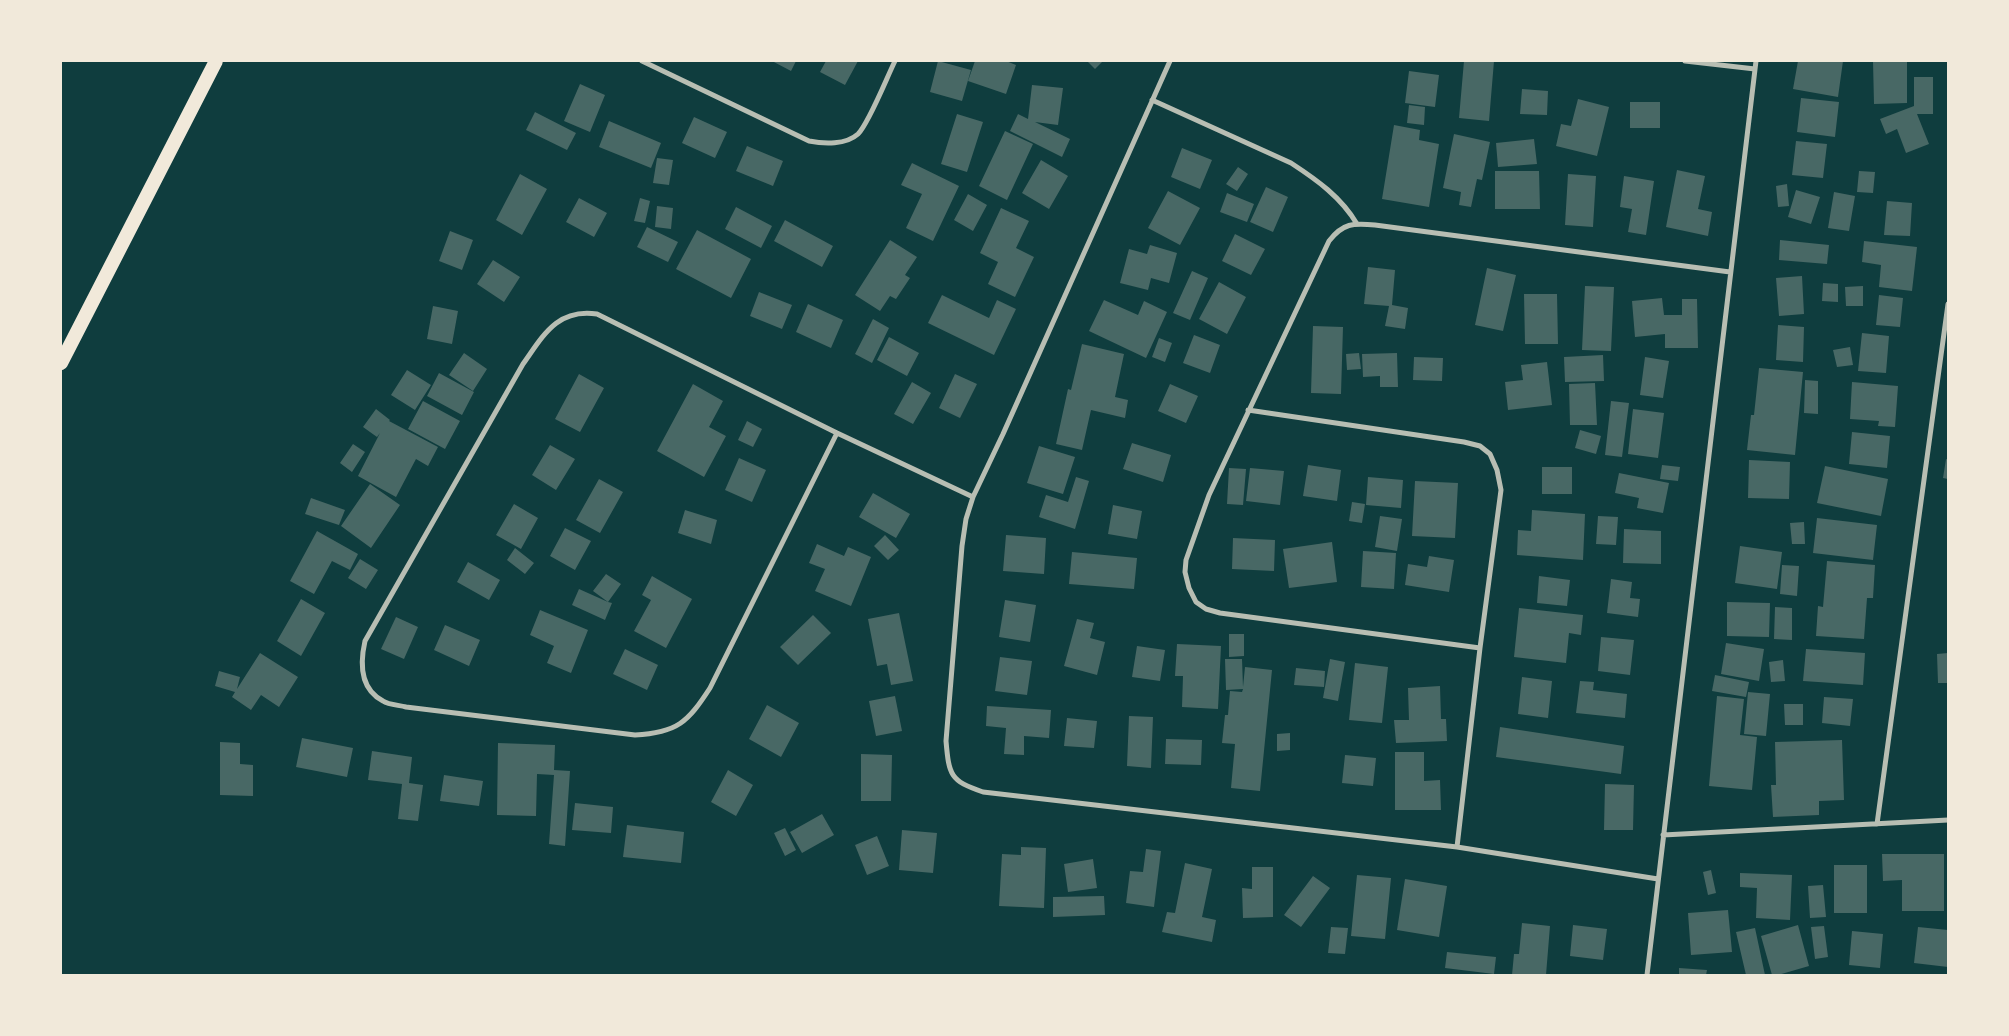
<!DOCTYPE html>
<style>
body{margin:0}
#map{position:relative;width:2009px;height:1036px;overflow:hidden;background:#0f3d3e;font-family:Roboto,sans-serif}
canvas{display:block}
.frame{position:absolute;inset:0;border:62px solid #f1e9da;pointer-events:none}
</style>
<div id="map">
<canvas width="2009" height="1036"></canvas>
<div class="frame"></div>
</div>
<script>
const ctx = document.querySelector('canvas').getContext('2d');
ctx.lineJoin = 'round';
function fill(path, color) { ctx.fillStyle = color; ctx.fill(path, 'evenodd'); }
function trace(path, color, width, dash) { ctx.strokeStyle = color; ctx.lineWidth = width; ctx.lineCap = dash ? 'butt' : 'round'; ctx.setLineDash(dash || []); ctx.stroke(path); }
const building = new Path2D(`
 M772 61H796L791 71Z
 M826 61H858L845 85 820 72Z
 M938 61 971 70 962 101 930 92Z
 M975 61H1006L1016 65 1006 94 968 81Z
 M1087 61H1103L1095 69Z
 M1464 61H1494L1489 121 1459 118Z
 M1798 61H1843L1838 97 1793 89Z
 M1873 61H1907V103L1874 104Z
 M1409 71 1439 75 1435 107 1405 103Z
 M1914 77H1933V114H1917L1929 144 1906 153 1897 129 1886 134 1880 119 1914 106Z
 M580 84 605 95 590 132 564 121Z
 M1032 85 1063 88 1058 125 1035 122 1070 139 1062 157 1010 131 1018 114 1028 119Z
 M1522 89 1548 91 1547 115 1520 114Z
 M1801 98 1839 102 1835 137 1797 132Z
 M1578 99 1609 107 1597 156 1556 146 1561 124 1571 126Z
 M1630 102H1660V128H1630Z
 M1409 105 1425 107 1424 125 1407 123Z
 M535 112 576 133 567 150 526 130Z
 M957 114 983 122 967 172 941 164Z
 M694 117 727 132 715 158 682 143Z
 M609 121 661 143 651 168 599 147Z
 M1394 125 1420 130 1419 140 1439 144 1429 207 1382 199Z
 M1005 131 1033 144 1007 200 979 186Z
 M1454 134 1490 142 1482 180 1477 179 1471 207 1459 205 1461 192 1443 188Z
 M1534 139 1537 164 1498 167 1496 143Z
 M1796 141 1827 144 1823 178 1792 175Z
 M747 146 783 161 773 186 736 171Z
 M1182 148 1212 160 1200 189 1171 177Z
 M657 158 673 160 669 185 653 183Z
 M1041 160 1068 176 1049 209 1022 193Z
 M912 163 959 186 933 241 906 228 922 194 901 185Z
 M1238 167 1248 174 1237 191 1226 184Z
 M1677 170 1705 176 1698 209 1712 212 1708 236 1666 227Z
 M1495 171H1539L1540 209H1495Z
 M1859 171 1875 172 1873 193 1857 192Z
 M520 174 547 189 522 235 496 220Z
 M1568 174 1596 176 1593 227 1565 225Z
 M1624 176 1654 181 1646 235 1628 232 1632 209 1620 207Z
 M1787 184 1789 206 1778 207 1776 186Z
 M1266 187 1288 197 1273 232 1250 222Z
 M1796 190 1820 197 1811 224 1788 217Z
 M1168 191 1200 208 1180 245 1148 228Z
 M1834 192 1855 196 1849 231 1828 228Z
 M1227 193 1254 204 1247 222 1220 212Z
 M968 194 987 205 973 231 954 220Z
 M579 198 607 213 594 237 566 222Z
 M640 198 650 201 645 223 634 221Z
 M1887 201 1912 203 1910 236 1884 235Z
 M657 206 673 208 671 229 655 227Z
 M736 207 772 226 761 248 725 229Z
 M1001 208 1029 221 1016 248 1034 257 1015 297 988 284 998 262 980 253Z
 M785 220 833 246 822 267 774 241Z
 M647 227 678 242 668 262 637 247Z
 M697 230 751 259 731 298 676 269Z
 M450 231 473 240 462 270 439 261Z
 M1235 234 1265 249 1251 275 1222 261Z
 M890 240 917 257 905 275 910 278 896 299 890 296 880 311 855 295Z
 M1780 240 1829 245 1827 264 1779 260Z
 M1864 241 1917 247 1912 291 1879 287 1881 265 1862 262Z
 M1150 245 1177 253 1169 283 1151 278 1148 290 1120 283 1129 249 1147 254Z
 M493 260 520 277 504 302 477 284Z
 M1368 267 1395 270 1392 305 1408 308 1405 329 1385 326 1389 306 1364 304Z
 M1487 268 1516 275 1503 331 1475 325Z
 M1192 271 1208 278 1190 320 1173 313Z
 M1802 276 1804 314 1779 316 1776 278Z
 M1219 282 1246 297 1227 334 1199 319Z
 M1823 283 1838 284V302L1822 301Z
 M1585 286 1614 287 1611 351 1582 350Z
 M1863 286V306H1846L1845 287Z
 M759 292 792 305 782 329 750 316Z
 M1524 294H1557L1558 344H1525Z
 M942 295 989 318 997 300 1016 309 994 355 928 323Z
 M1879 295 1903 298 1900 327 1876 325Z
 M1662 298 1664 315H1682V299H1697L1698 348H1665V334L1635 337 1632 301Z
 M1104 300 1138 315 1144 301 1167 312 1146 358 1089 331Z
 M808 304 843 320 831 348 796 332Z
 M433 306 458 311 452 344 427 339Z
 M873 319 889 328 872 363 855 354Z
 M1778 325 1804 327 1803 362 1776 360Z
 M1313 326 1343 327 1341 394 1311 393Z
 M1862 333 1889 336 1886 373 1858 371Z
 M1194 335 1220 345 1210 373 1183 363Z
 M889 337 919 353 907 376 877 360Z
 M1159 338 1172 343 1165 362 1152 357Z
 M1082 344 1124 354 1115 397 1128 400 1125 418 1091 410 1082 450 1056 444 1068 389 1071 390Z
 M1850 347 1853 365 1837 367 1833 350Z
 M464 353 487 369 473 391 449 375Z
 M1359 353 1361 369 1347 370 1346 354Z
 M1397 353 1398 387H1380V376L1363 377 1362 354Z
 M1603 355 1604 381 1565 382 1564 357Z
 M1414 357 1443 358 1442 381 1413 380Z
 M1645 357 1669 361 1663 398 1640 395Z
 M1547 362 1552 405 1508 410 1505 382 1523 380 1521 365Z
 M1759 368 1803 372 1795 455 1747 450 1751 415H1754Z
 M407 370 431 385 415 410 391 395Z
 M439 373 474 392 462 415 427 396Z
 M579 374 604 388 580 432 555 419Z
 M955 374 977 384 960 418 939 408Z
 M1805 380 1818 381V414L1804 413Z
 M912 382 931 393 913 424 894 414Z
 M1852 382 1898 386 1895 427 1878 426 1879 421 1850 419Z
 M1595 383 1597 425H1570L1569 384Z
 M693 384 723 401 709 427 726 436 704 477 657 451Z
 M1170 384 1198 396 1186 423 1158 411Z
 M423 401 460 421 445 449 408 429Z
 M1611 401 1629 403 1622 457 1605 455Z
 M376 409 390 420 389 421 438 447 428 466 416 459 396 497 358 476 380 433 377 437 363 427Z
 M1633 409 1664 413 1658 458 1628 454Z
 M747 421 762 429 753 447 738 440Z
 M1580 430 1601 436 1596 454 1575 448Z
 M1852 432 1890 436 1887 468 1849 464Z
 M1132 443 1171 455 1163 482 1123 469Z
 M353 444 365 452 352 472 340 463Z
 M550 445 575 459 556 490 532 475Z
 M1039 446 1075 457 1063 494 1027 483Z
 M739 458 766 470 752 502 725 490Z
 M1946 459 1948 460V479L1943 478Z
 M1749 460 1790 462 1789 499 1748 498Z
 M1308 465 1341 470 1337 501 1303 496Z
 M1662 465 1680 467 1678 481 1660 479Z
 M1825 466 1888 479 1881 516 1817 503Z
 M1542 467H1572V494H1542Z
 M1229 468 1246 469 1243 505 1227 504Z
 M1250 468 1284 471 1280 505 1246 501Z
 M1619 473 1669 483 1663 513 1637 508 1639 498 1615 493Z
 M1076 477 1089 481 1075 529 1039 517 1046 495 1068 502Z
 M1368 477 1403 480 1401 508 1366 505Z
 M599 479 623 492 600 533 576 520Z
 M1415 481 1458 483 1455 538 1412 536Z
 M370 484 400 505 371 548 341 526Z
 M873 493 910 514 896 538 859 517Z
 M311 498 345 510 339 525 305 514Z
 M1352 502 1365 504 1362 523 1349 521Z
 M514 504 538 518 521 549 496 535Z
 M1113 505 1142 511 1137 539 1108 534Z
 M685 510 717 520 711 544 678 533Z
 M1532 510 1585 514 1583 560 1517 555 1518 530 1531 531Z
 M1380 516 1402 519 1397 551 1375 547Z
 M1598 516 1618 517 1616 545 1596 544Z
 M1817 518 1877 525 1873 560 1813 553Z
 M1804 522 1805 544H1792L1790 523Z
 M565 528 591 541 575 570 550 556Z
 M1624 529 1661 531V564L1623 563Z
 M317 531 358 554 350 570 332 561 314 594 290 581Z
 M885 535 899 550 888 560 874 546Z
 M1006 535 1046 538 1044 574 1003 571Z
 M1233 538 1275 540 1274 571 1232 569Z
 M1332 542 1337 582 1289 588 1283 549Z
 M817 544 844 556 848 547 871 557 851 606 815 591 825 569 809 563Z
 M1740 546 1782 552 1777 589 1735 583Z
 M515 548 534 563 525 574 507 560Z
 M1363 551 1396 553 1394 589 1361 587Z
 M1072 552 1137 558 1134 589 1069 584Z
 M1429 556 1454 560 1449 592 1405 585 1408 564 1427 567Z
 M360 559 378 570 366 589 348 578Z
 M1827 561 1875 565 1873 598H1867L1864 639 1816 636 1818 606 1823 607Z
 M468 562 500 580 489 600 457 582Z
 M1782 565 1799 566 1797 596 1780 594Z
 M606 574 621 584 608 602 612 603 605 620 572 605 579 589 608 602 593 591Z
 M652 576 692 599 666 648 634 631 651 600 642 595Z
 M1539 576 1570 580 1567 606 1537 603Z
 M1611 579 1632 582 1630 598 1640 599 1638 617 1607 613Z
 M301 599 325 613 301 656 277 641Z
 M1005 600 1036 605 1030 642 999 637Z
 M1727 602 1770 603 1769 637 1727 636Z
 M1775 607 1792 608V640L1774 639Z
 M1519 608 1583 615 1581 635 1569 633 1566 663 1514 657Z
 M540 610 588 630 571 673 547 663 554 646 530 635Z
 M899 613 913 681 891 685 887 664 877 666 868 619Z
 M813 615 831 633 798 665 780 647Z
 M396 617 418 627 404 659 381 649Z
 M1077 619 1094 623 1090 638 1105 642 1097 675 1064 666Z
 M445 625 480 640 469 666 434 650Z
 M1229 634H1244V656L1229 657Z
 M1601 637 1634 640 1630 675 1598 671Z
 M1726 643 1764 649 1759 681 1721 674Z
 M1177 644 1221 646 1218 709 1182 707 1183 676H1175Z
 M1137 646 1165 650 1160 681 1132 677Z
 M625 649 658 665 647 690 613 674Z
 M1806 649 1865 653 1863 685 1803 681Z
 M260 653 298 677 279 707 261 695 251 710 232 697 235 692 215 686 219 671 240 677 237 689Z
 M1948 653V683H1938L1937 654Z
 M1000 657 1032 661 1027 695 995 691Z
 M1225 659H1242L1243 687 1245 667 1272 670 1260 791 1231 788 1235 744 1222 743 1225 715H1228L1230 691 1242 692 1243 689 1226 690Z
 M1330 659 1345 662 1338 701 1323 698Z
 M1783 660 1785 681 1771 682 1769 662Z
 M1355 663 1388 667 1382 723 1349 720Z
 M1296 668 1325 671 1324 687 1294 685Z
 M1715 675 1749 682 1746 697 1712 691Z
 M1522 677 1552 681 1548 718 1518 714Z
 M1580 681 1594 682 1593 690 1627 694 1625 718 1576 713Z
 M1440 686 1441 719H1446L1447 741 1396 743 1394 720H1409L1408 688Z
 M1748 692 1770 694 1766 736 1744 734Z
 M895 696 902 731 876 736 869 701Z
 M1717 696 1744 699 1740 735 1757 737 1752 790 1709 786Z
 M1824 697 1853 699 1850 726 1822 723Z
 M1784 704H1803V725H1785Z
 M767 705 799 723 781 757 749 739Z
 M987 706 1051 710 1049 738 1024 736V755L1004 754 1006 728 986 726Z
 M1129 716 1153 717 1151 768 1127 766Z
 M1067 718 1097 721 1094 748 1064 746Z
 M1500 727 1624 746 1621 774 1496 757Z
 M1290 733V750L1277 751V734Z
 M302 738 353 748 347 777 296 767Z
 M1166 739 1202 740 1201 765 1165 764Z
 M1842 740 1844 800 1819 801V815L1773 817 1771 785H1776L1775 742Z
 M220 742 240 743V764L253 765V796L220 795Z
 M498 743 555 745 554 770 570 771 565 846 549 844 554 775 537 774 536 816 497 815Z
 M372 751 412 757 409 783 423 785 418 821 398 819 402 784 368 780Z
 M1395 752H1424V781L1440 780 1441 810H1395Z
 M861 754 892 755 891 801H861Z
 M1345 755 1376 758 1373 786 1342 783Z
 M728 770 753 785 736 816 711 802Z
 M444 775 483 781 479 806 440 801Z
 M1605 784 1634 785 1633 830H1604Z
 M575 803 613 807 611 833 572 830Z
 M822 814 834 835 802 853 790 832Z
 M627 825 684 832 681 863 623 857Z
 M785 828 796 850 785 856 774 833Z
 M902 830 937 833 933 873 899 870Z
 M877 836 889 866 867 875 855 845Z
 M1021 847 1046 848 1044 908 999 906 1002 854 1021 855Z
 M1146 849 1161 851 1154 907 1126 903 1130 871 1143 872Z
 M1882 854H1944V911H1902V880L1883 881Z
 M1093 859 1097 888 1068 892 1064 864Z
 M1185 863 1212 869 1202 917 1216 920 1212 942 1162 932 1167 912 1175 913Z
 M1834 865H1867V913H1834Z
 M1252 867H1273V917L1243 918 1242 888 1252 889Z
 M1711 870 1716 893 1708 895 1703 872Z
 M1740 873 1792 875 1790 920 1756 918 1757 888 1740 887Z
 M1357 875 1391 878 1385 939 1351 936Z
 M1313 876 1330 888 1301 927 1284 915Z
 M1405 879 1447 886 1439 937 1397 930Z
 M1823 885 1826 917 1810 918 1808 886Z
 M1104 896 1105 915 1053 917V897Z
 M1728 910 1732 952 1691 955 1688 913Z
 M1522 923 1550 926 1546 975H1512L1514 954H1519Z
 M1573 925 1607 929 1603 960 1570 956Z
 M1798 925 1809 966 1778 975H1772L1761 936Z
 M1824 926 1828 957 1815 959 1811 927Z
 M1331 927 1348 928 1345 954 1328 953Z
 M1918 927 1948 930V967L1914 963Z
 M1755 928 1765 975H1746L1736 932Z
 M1852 931 1883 934 1880 968 1849 965Z
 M1447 952 1496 957 1494 974 1445 968Z
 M1679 968 1707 970 1706 975H1679Z`);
const minor = new Path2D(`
 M642 61 809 141C824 144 846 145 858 134 869 123 887 77 895 61
 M1170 61 1003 434 973 497 966 519 962 546 946 741C949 775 950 781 983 792L1457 847 1658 879
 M1685 61 1755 69
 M1152 100 1291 163C1317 180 1341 197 1357 224
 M1248 410 1464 442 1480 446 1490 454 1497 470 1501 490 1480 648 1457 847
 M837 433 710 688C688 722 677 733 635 735L406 707C399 705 389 705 383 701 360 689 360 663 365 641L523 364C543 336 557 308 597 314L837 433 973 497
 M1480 648 1220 613 1206 609 1196 602 1189 588 1185 572 1186 560 1209 495 1329 241C1343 223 1353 223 1375 225L1730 272
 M1877 824 1948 304
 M1663 835 1948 820
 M1647 975 1756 61`);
const trunk = new Path2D(`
 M61 363 216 61`);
fill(building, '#486865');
trace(minor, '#b8beb3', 5);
trace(trunk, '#f1e9da', 14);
</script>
